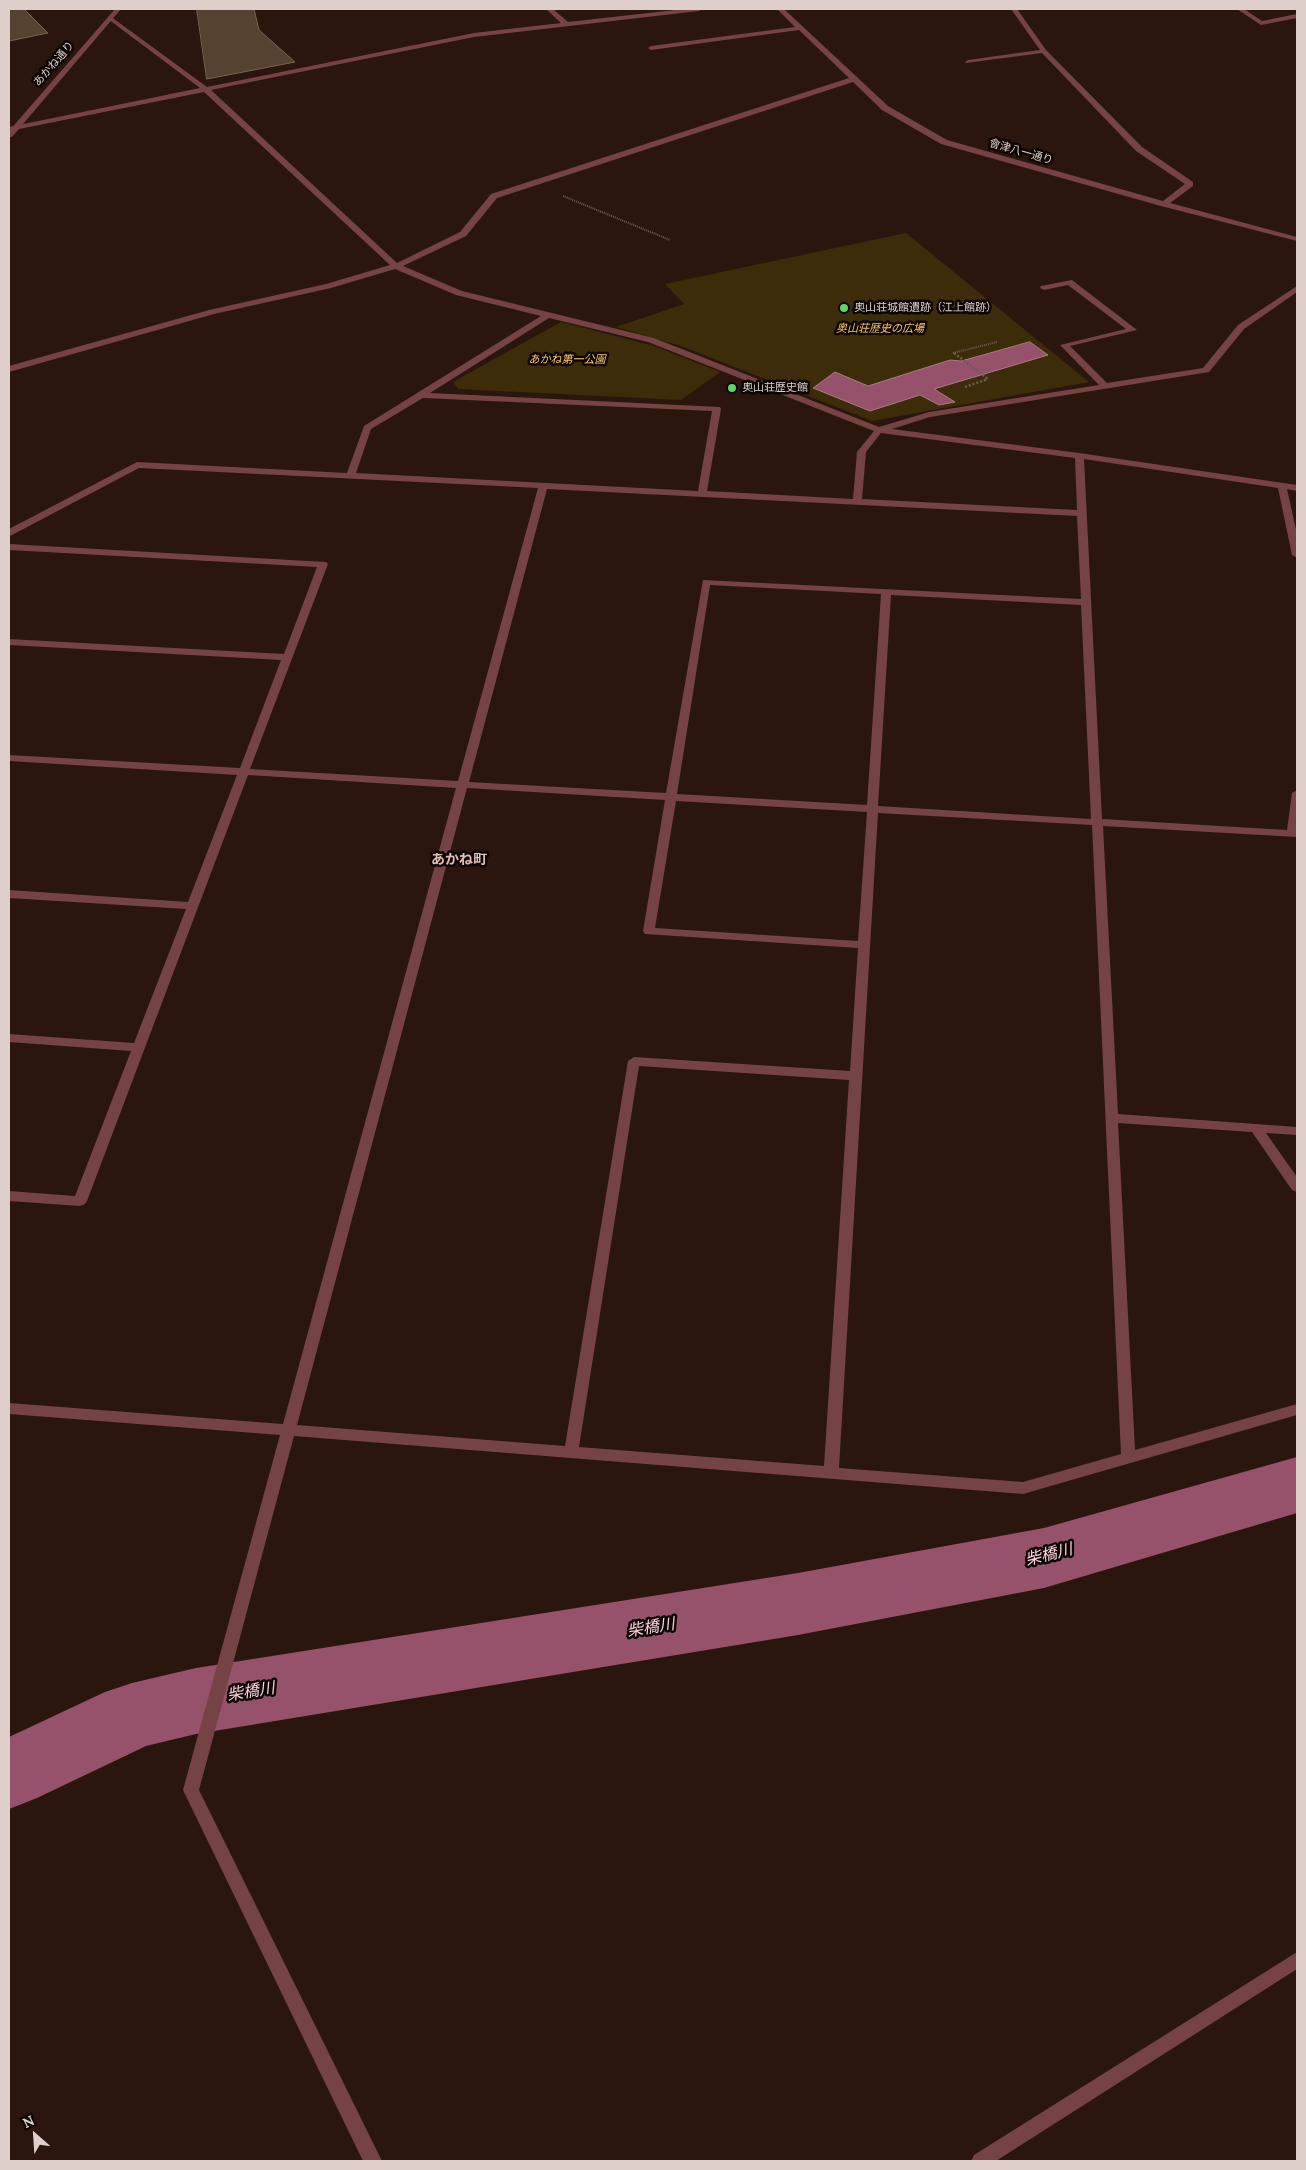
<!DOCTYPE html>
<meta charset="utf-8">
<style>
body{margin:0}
#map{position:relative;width:1306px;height:2170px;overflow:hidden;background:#2b160e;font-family:Lora,serif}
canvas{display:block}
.frame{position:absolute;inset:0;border:10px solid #decfc9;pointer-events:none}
.north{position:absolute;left:10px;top:2110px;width:50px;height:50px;-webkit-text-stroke:4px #0d0503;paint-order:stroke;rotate:334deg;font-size:14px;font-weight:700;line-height:20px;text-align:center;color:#decfc9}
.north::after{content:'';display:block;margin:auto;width:18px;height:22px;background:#decfc9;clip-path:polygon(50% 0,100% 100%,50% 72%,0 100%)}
</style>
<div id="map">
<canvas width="1306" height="2170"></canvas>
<div class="frame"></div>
<div class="north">N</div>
</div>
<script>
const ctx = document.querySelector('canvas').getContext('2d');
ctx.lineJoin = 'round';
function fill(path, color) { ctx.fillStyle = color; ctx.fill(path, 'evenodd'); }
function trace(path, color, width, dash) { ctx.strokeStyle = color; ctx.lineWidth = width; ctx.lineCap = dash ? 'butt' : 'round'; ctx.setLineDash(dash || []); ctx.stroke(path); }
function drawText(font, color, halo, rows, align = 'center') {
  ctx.font = font + ' Lora,"Noto Sans JP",serif'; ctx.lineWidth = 5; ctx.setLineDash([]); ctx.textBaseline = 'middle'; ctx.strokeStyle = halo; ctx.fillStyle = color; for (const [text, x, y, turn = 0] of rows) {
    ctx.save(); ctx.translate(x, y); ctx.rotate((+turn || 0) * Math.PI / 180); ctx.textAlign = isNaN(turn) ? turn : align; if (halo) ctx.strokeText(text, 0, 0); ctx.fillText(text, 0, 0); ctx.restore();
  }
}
const green = new Path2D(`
 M906 233 1089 382 872 421 681 346 616 327 684 304 665 284Z
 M561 322 654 346 720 372 681 400 458 389 453 382Z`);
const water = new Path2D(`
 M1030 342 1048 355 934 389 955 402 939 405 920 395 870 411 813 388 835 372 868 386 950 360 961 361Z`);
const river = new Path2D(`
 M1297 1457V1513L1044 1588 798 1635 196 1734 146 1746 37 1798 9 1809V1737L105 1692 132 1683 196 1668 798 1573 1044 1528Z`);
const building = new Path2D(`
 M9 9H24L48 33 9 41Z
 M197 9H254L259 30 295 62 207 79Z`);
const pathFar1 = new Path2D(`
 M563 196 670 240
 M953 353 997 342
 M954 353 956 354`);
const path = new Path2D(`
 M954 353 988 379
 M965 387 988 379`);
const minor = new Path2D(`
 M546 9H553L568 22 684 9H702L699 11 474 37 211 90 397 263 460 232 491 194 849 78 799 30 651 50 648 48 651 46 795 27 777 9H784L888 106 947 140 1163 201 1185 184 1136 151 1042 53 966 63 965 62 968 60 1040 50 1011 9H1017L1046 50 1142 147 1193 182V186L1170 203 1297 237V241L1161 206 941 144 882 110 853 82 497 198 466 236 403 266 462 291 654 338 879 427 929 412 1099 385 1060 345 1126 329 1068 285 1044 290 1040 288 1041 286 1072 280 1137 330 1070 346 1107 383 1203 368 1238 325 1297 286V292L1244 329 1209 372 930 417 892 429 1079 453 1297 485V491L1287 489 1297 534V558L1292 555 1278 488 1084 459 1102 819 1287 830 1292 793 1297 790V837L1103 826 1118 1114 1297 1127V1135L1266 1133 1297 1177V1192L1292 1190 1252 1132 1118 1123 1135 1450 1297 1404V1415L1023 1494 294 1436 199 1790 382 2161H363L183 1790 280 1435 9 1414V1403L283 1424 456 788 248 775 87 1201 85 1204 80 1206 9 1201V1191L75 1196 131 1051 9 1042V1034L134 1043 186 909 9 898V890L188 902 237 775 9 761V755L240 768 281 660 9 645V639L284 654 317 567 9 550V544L326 562 328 564 250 769 458 781 538 488 139 468 12 535 9 536V529L137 462 347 473 364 426 541 316 456 295 395 269 331 288 214 314 9 372V366L209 310 326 284 390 265 204 92 9 131V127L200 88 108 19V17L110 16 207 87 474 33 561 23ZM549 318 648 342 874 431 857 452 853 499 707 491 721 409 720 407 430 393ZM423 398 712 411 698 491 356 473 371 429ZM881 433 1075 458 1077 510 862 499 866 452ZM547 489 1077 516 1081 599 703 580 666 793 469 782ZM710 585 881 594 867 805 677 794ZM891 595 1081 605 1091 819 878 806ZM467 788 665 800 643 931 645 934 858 948 850 1071 634 1057 628 1061 565 1446 297 1425ZM676 801 867 812 858 941 655 928ZM878 813 1092 825 1121 1454 1023 1482 839 1468ZM639 1066 849 1080 824 1466 579 1447Z
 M1237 9H1244L1262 21 1297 14V18L1261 25Z
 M1297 1952V1969L996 2161H971L974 2155Z`);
const tertiary = new Path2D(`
 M115 9H121L12 137H9V131Z`);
const markers = [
 [844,308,5,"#5bd56e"],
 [732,388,5,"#5bd56e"]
];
const farStreetnames = [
 ["あかね通り",54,64,-49],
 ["會津八一通り",1021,152,16]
];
const farPoinames = [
 ["奥山荘城館遺跡（江上館跡）",854,308],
 ["奥山荘歴史館",742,388]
];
const farParknames = [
 ["奥山荘歴史の広場",880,329],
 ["あかね第一公園",567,360]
];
const neighbourhoodNames = [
 ["あかね町",459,860]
];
const nearWaternames = [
 ["柴橋川",1049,1555,-14],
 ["柴橋川",651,1628,-9],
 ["柴橋川",251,1692,-9]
];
fill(green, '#3c2c0a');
fill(water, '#96526a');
trace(water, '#ac7886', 1);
fill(river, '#96526a');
fill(building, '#564231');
trace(building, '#796452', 1);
trace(pathFar1, '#6e5c54', 2, [1, 1]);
trace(path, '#6e5c54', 2.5, [2, 2]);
fill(minor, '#754343');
fill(tertiary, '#754343');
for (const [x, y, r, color] of markers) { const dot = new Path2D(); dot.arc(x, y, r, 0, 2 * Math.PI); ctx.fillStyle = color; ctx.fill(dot); trace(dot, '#0d0503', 2); }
drawText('11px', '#decfc9', '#0d0503', farStreetnames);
drawText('11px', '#decfc9', '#0d0503', farPoinames, 'left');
drawText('italic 11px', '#f7c869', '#0d0503', farParknames);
drawText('bold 14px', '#ddbfb4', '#0d0503', neighbourhoodNames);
drawText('italic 16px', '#fed4e0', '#0d0503', nearWaternames);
</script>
